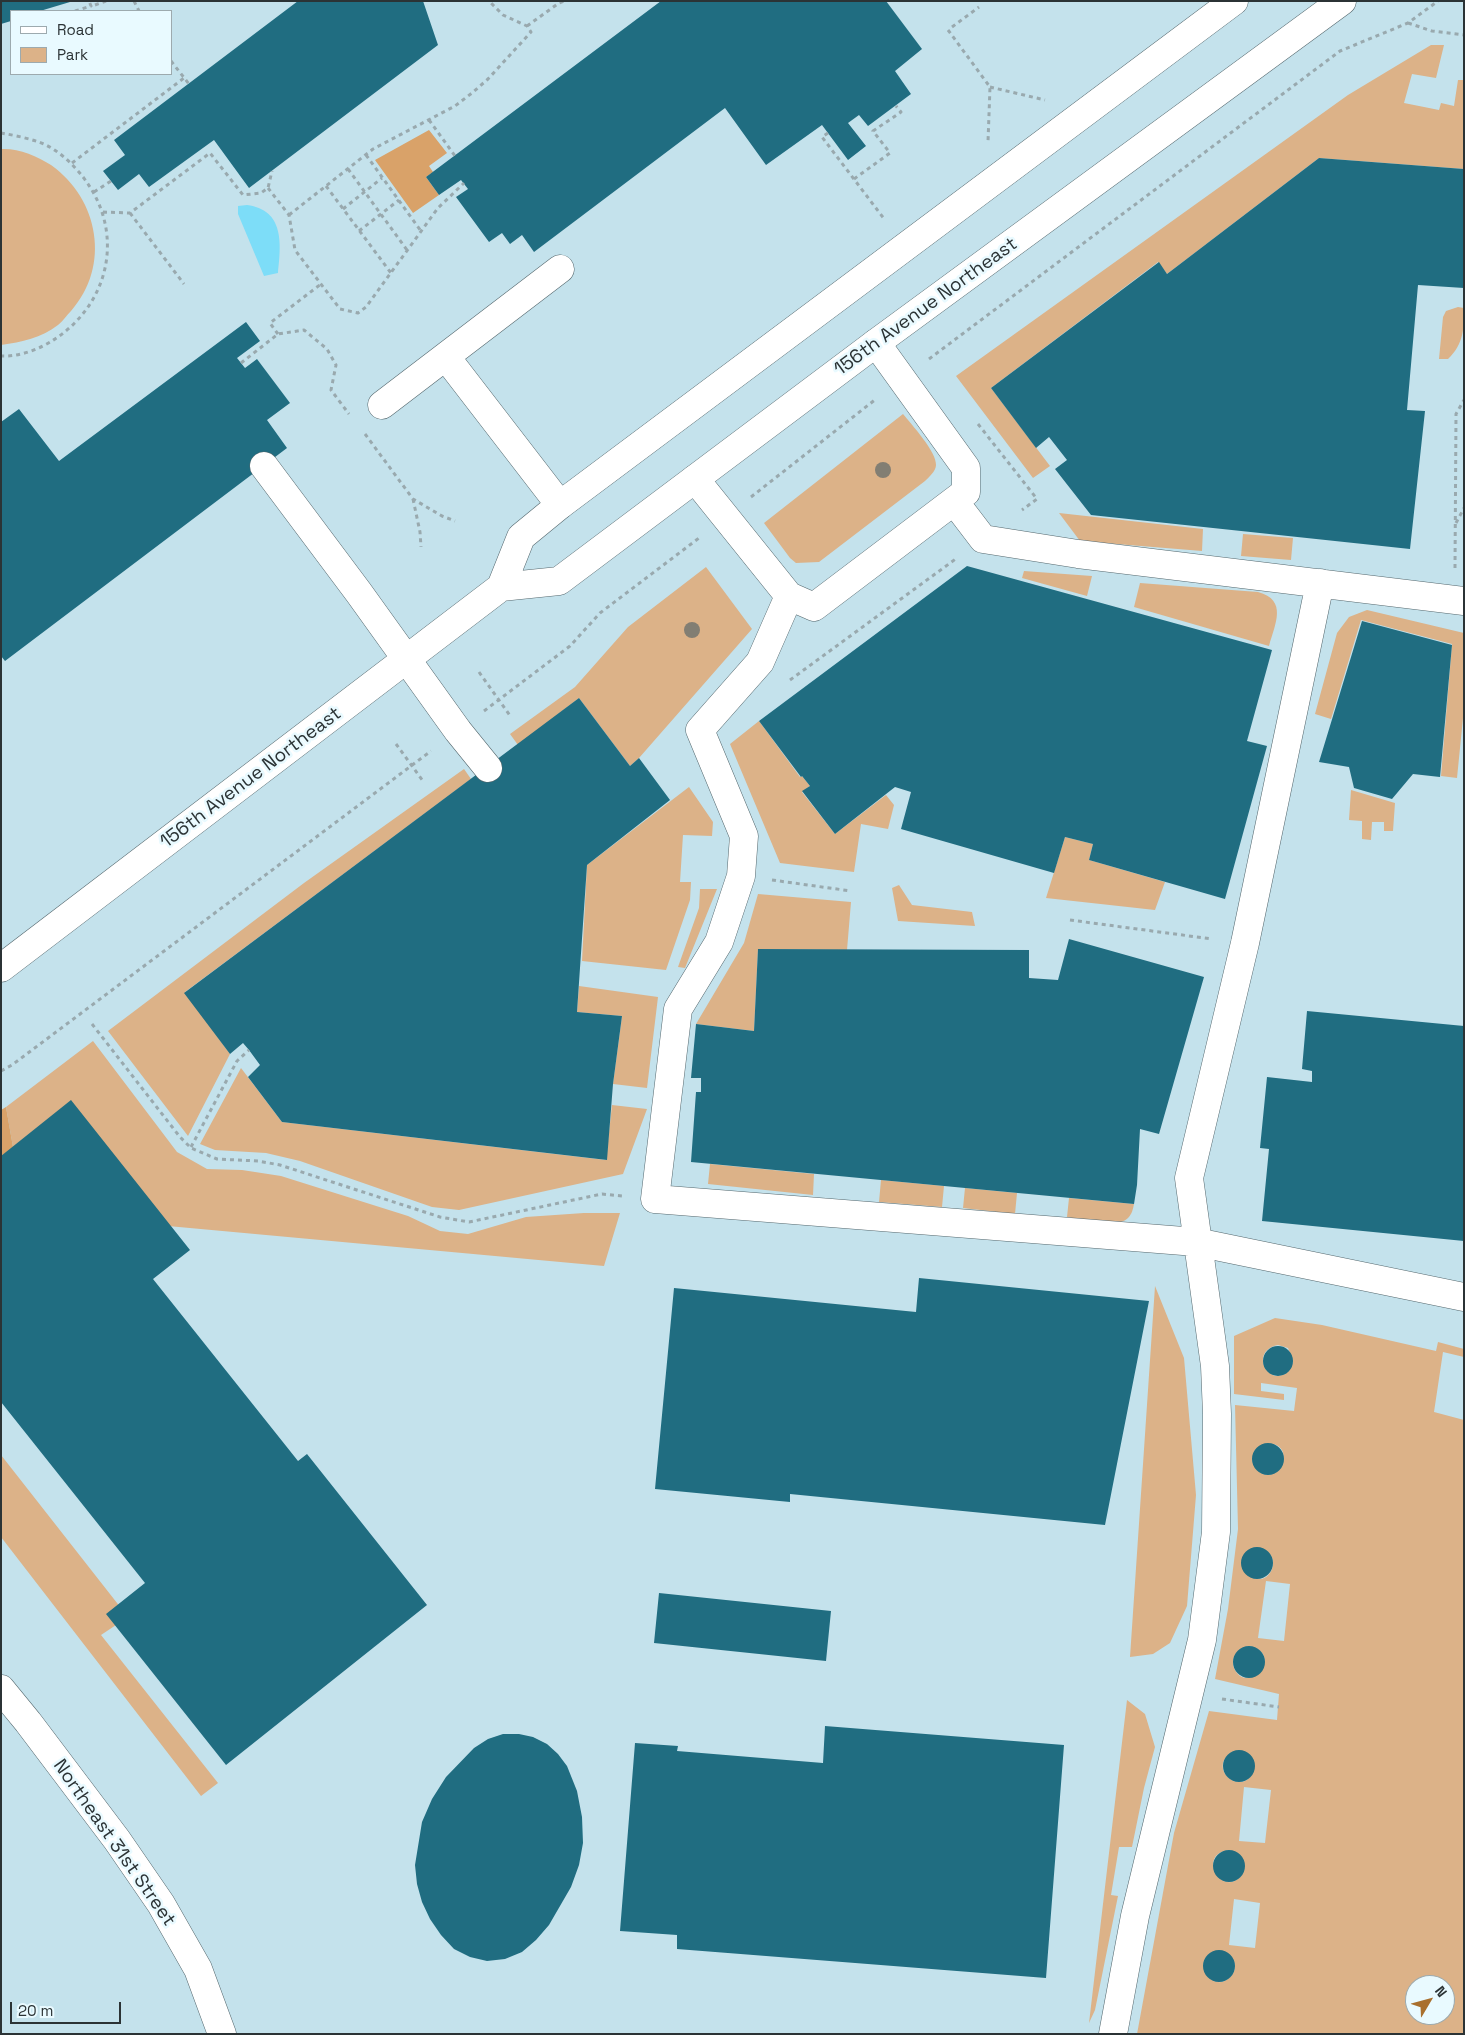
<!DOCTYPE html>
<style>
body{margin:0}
#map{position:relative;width:1465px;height:2035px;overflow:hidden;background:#d8edf4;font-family:"Space Grotesk",sans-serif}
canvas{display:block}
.frame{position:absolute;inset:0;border:2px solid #2b3335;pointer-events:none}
.legend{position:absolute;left:10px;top:10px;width:162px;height:65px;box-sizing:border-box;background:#e9faff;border:1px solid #9daaae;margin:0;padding:6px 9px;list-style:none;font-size:15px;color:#2b3335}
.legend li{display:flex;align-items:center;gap:10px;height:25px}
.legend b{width:25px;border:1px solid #9daaae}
.north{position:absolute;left:1405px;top:1975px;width:50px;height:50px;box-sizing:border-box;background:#e9faff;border:1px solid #9daaae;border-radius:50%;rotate:53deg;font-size:14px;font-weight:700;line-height:20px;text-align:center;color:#2b3335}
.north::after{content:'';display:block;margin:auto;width:18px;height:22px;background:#a9702e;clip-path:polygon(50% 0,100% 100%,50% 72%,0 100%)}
.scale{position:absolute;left:10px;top:2002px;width:111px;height:22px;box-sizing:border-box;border:2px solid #2b3335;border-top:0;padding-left:6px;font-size:15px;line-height:18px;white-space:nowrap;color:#2b3335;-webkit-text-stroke:4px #e9faff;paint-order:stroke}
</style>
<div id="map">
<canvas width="1465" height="2035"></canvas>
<div class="frame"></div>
<ul class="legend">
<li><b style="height:6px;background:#fff"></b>Road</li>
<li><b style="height:14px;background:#dcb288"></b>Park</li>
</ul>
<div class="north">N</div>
<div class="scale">20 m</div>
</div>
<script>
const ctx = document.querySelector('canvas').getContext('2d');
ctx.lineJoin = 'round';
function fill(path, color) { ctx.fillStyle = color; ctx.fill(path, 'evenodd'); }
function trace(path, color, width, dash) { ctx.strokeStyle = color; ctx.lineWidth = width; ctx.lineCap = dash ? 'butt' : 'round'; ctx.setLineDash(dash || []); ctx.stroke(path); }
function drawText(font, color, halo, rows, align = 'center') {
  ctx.font = font + ' "Space Grotesk",sans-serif'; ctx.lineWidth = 5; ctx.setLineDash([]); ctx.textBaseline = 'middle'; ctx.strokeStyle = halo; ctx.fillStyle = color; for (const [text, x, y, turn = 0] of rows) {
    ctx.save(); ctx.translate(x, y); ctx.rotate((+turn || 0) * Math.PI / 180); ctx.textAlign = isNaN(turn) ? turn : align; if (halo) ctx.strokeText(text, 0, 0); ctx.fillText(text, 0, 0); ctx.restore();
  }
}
const built = new Path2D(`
 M1 1H1464V2034H1ZM11 11H171V74H11ZM1415 1985H1445V2015H1415Z`);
const green = new Path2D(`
 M1431 45H1444L1436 78 1412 74 1404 103 1439 110 1441 103 1454 106 1458 80H1464V169L1319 158 1167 274 1158 262 991 388 1050 466 1033 478 956 376 1348 95Z
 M1 149C18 148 37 156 51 165 99 199 111 266 71 311 67 315 63 321 58 325 41 338 22 342 1 345Z
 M1458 307 1464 308C1464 328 1464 344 1448 359H1439L1443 317 1446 311Z
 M903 414C911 424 937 452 936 465 936 471 929 477 925 481L819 562 796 563 790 558 764 523Z
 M1059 513 1203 529 1202 551 1080 541Z
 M1243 534 1293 538 1291 560 1241 556Z
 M706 567 752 629 639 758 630 766 579 698 518 745 510 734 575 687 628 627Z
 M1024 571 1092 576 1087 596 1022 578Z
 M1140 583 1258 592C1288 600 1275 624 1269 646L1134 607Z
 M1367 610 1464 633V708L1457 778 1441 776 1452 644 1361 620 1331 719 1315 714 1337 633 1349 617Z
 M759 721 800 777 802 776 810 786 802 792 835 834 886 795 894 805 888 829 861 824 854 872 780 863 730 744Z
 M464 769 471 779 185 992 230 1054 188 1136 108 1031 304 883Z
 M689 787 713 822 712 836 683 835 680 882H691L690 900 666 970 582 961 587 865Z
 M1351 790 1395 803 1393 831H1384V822H1372L1371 840 1362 839V821L1349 820Z
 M1065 837 1093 844 1089 860 1165 882 1155 910 1046 898Z
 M899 885 912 905 972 912 975 926 898 921 892 888Z
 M700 889H717L685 968 678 967 699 908Z
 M758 894 851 902 847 950 758 949 754 1031 696 1024 744 943Z
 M579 986 658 997 647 1088 613 1084 622 1016 577 1012Z
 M93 1041 177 1152 207 1169 242 1170 281 1176 408 1216 440 1231 468 1234 526 1217 584 1213H620L604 1266 157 1225 17 1170 6 1107Z
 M241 1068 282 1122 606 1160 612 1105 647 1109 623 1174 459 1210 432 1207 300 1161 266 1153 215 1150 200 1144Z
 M710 1164 814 1174 813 1195 708 1184Z
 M881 1180 944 1186 942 1207 879 1202Z
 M965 1188 1017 1193 1015 1214 963 1208Z
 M1069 1198 1134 1204C1133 1209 1132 1214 1128 1218 1117 1229 1082 1219 1067 1217Z
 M1155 1286 1184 1358 1196 1495 1187 1606 1170 1643 1153 1654 1130 1657Z
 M1275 1318 1322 1325 1436 1351 1438 1342 1464 1349V1357L1443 1352 1434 1412 1464 1420V2034H1137L1174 1833 1209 1711 1277 1720 1279 1694 1215 1679 1228 1609 1238 1529 1235 1405 1294 1411 1297 1388 1261 1383V1391L1284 1394V1400L1234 1394V1336ZM1278 1345 1288 1348 1293 1362C1290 1372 1285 1376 1275 1376 1258 1369 1259 1348 1278 1345ZM1264 1444C1302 1439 1276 1494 1256 1468 1251 1463 1252 1456 1255 1450ZM1253 1548C1265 1547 1277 1556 1272 1569 1262 1595 1223 1564 1253 1548ZM1266 1581 1290 1584 1284 1641 1258 1638ZM1249 1646C1286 1654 1247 1697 1234 1668 1230 1656 1239 1648 1249 1646ZM1234 1751C1246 1750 1259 1759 1253 1772 1242 1798 1204 1767 1234 1751ZM1244 1787 1271 1790 1265 1843 1239 1841ZM1229 1850C1241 1853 1250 1865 1241 1876 1222 1898 1196 1854 1229 1850ZM1234 1899 1260 1903 1255 1948 1229 1945ZM1219 1951C1231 1953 1241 1965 1231 1976 1212 1998 1187 1954 1219 1951ZM1415 1985H1445V2015H1415Z
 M1 1455 128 1617 101 1635 218 1783 201 1796 1 1537Z
 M1127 1700 1145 1714 1155 1747 1144 1788 1132 1847H1119L1111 1895 1118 1896 1095 2010 1089 2023Z`);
const forest = new Path2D(`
 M429 130 447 153 429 166 433 172 426 177 439 195 413 213 375 160Z
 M6 1107 17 1170 1 1184V1110Z`);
const water = new Path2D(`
 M247 205C285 210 281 245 278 273L264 276 238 214V206Z`);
const building = new Path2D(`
 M1 1H70V2L40 11H11V21L1 24Z
 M298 1H423L438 45 249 188 214 140 149 187 139 174 118 190 103 171 125 155 114 140Z
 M661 1H886L922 49 895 71 911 94 868 126 859 115 848 123 866 146 848 160 822 125 766 165 725 108 534 252 522 235 510 244 502 233 489 242 456 197 468 189 461 180 439 195 426 177Z
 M1319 158 1464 169V288L1418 285 1407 410 1425 411 1410 549 1091 515 1055 469 1067 460 1049 437 1036 448 991 388 1159 262 1167 274Z
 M246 322 260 341 237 358 245 368 257 359 290 403 267 420 287 448 5 661 1 656V422L19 409 59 461Z
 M967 566 1272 650 1247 741 1267 746 1225 899 1089 860 1093 844 1065 837 1054 873 901 829 911 792 895 787 835 834 802 791 810 786 802 776 801 777 759 721Z
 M1362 621 1452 645 1440 777 1413 774 1392 799 1354 788 1349 767 1319 762Z
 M579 698 630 766 639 758 670 800 587 865 577 1012 622 1016 613 1084 607 1160 282 1122 248 1077 260 1065 249 1050 243 1043 230 1054 184 993Z
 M1069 939 1204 977 1159 1134 1140 1129 1137 1185 1134 1204 691 1162 696 1092H701V1078H691L696 1024 754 1031 758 949 1029 950V978L1058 980Z
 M1307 1011 1464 1026V1241L1262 1221 1269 1149 1260 1148 1267 1077 1312 1082V1071L1302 1069Z
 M71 1100 190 1250 153 1279 298 1461 307 1454 427 1605 226 1765 106 1614 145 1583 1 1402V1156Z
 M919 1278 1149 1301 1105 1525 790 1494V1502L655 1489 674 1288 916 1312Z
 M1263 1361a15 15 0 1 1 30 0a15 15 0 1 1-30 0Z
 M1252 1459a16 16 0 1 1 32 0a16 16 0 1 1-32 0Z
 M1241 1563a16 16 0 1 1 32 0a16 16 0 1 1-32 0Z
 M659 1593 831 1611 826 1661 654 1643Z
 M1233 1662a16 16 0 1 1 32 0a16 16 0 1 1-32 0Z
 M825 1726 1064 1745 1046 1978 677 1949V1935L620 1931 635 1743 678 1746 677 1751 823 1763Z
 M503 1734H519L533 1737 547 1744 558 1754 567 1766 577 1791 582 1817 583 1843 579 1865 571 1887 549 1925 536 1940 522 1952 505 1959 487 1961 470 1957 454 1949 441 1935 430 1919 422 1902 417 1884 415 1865 422 1822 432 1799 446 1777 474 1748 488 1739Z
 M1223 1766a16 16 0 1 1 32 0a16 16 0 1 1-32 0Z
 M1213 1866a16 16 0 1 1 32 0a16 16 0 1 1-32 0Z
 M1203 1966a16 16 0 1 1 32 0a16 16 0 1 1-32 0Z`);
const path = new Path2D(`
 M134 1 139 11
 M95 5 106 1
 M43 10V11
 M75 11 91 6 89 1
 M1408 23 1432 31 1464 35
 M527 26 559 3 564 1
 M952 27 979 7
 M948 30 990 87 988 142
 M171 61 189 84
 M990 87 1045 100
 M429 120 455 156
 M1 133C13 135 27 138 39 142 56 148 72 163 83 177 125 231 111 302 55 339 40 349 20 357 1 356
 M828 133 822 137 885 220
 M366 155 421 231
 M72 163 184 78
 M348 169 407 250
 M854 179 890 153 873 131 901 112 896 106
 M326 186 391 273
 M268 188 289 215 295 250 340 309 358 313 366 307 438 208 464 183
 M94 192 111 181
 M343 209 382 178
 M103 212 130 213 210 153 243 195 261 193 268 188 272 171
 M130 213 184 284
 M289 215 373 149 455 106 472 93 488 79 531 32 527 26 503 15 489 1
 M359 231 399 200
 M278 334 270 323 321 284
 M929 359 1340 51 1408 23 1438 1
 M241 363 278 334 304 330 327 349 336 365 331 390 349 414
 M978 424 1037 499 1022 510
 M365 434 413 499 442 516 455 521
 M751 497 876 399
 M413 499 420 532 421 547
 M1456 523 1464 508
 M1455 568 1456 414 1464 400
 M479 672 511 717
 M790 680 957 558
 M484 711 570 646 600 613 699 538
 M396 744 423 781
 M772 880 851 891
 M1070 920 1212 939
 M92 1024 180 1137 191 1148 217 1159 258 1161 280 1165 440 1217 469 1222 602 1194 622 1196
 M1 1071 12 1065 431 751
 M191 1147 237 1061 249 1050
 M1222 1699 1279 1707`);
const minor = new Path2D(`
 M446 357 560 505
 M382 405 560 269
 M264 466 359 593 458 731 488 768
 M695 479 789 596 814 607 954 501 966 492V468L876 343
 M954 501 983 539 1078 554 1464 601
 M789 596 760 662 700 730 744 836 741 876 719 942 678 1009 655 1199 1196 1242 1464 1297
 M1 1689 28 1722 117 1840 161 1904 198 1969 222 2034
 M1113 2034 1135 1916 1202 1640 1216 1532 1217 1414 1215 1366 1189 1178 1245 943 1320 583`);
const major = new Path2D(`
 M501 587 559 581 876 343 1342 1
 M1 968 501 587 521 537 560 505 1234 1`);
const trees = [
 [883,470],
 [692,630]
];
const streetNames = [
 ["156th Avenue Northeast",926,307,-36],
 ["156th Avenue Northeast",251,778,-37],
 ["Northeast 31st Street",114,1843,55]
];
fill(built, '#c4e2ec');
fill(green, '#dcb288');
fill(forest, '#d9a269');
fill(water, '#7dddf8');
fill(building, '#206d81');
trace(minor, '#55686e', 29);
trace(major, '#55686e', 29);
trace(path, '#99a9ae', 3, [4, 4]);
trace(minor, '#fff', 28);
trace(major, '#fff', 28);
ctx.fillStyle = '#827e73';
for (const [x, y] of trees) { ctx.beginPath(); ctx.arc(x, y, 8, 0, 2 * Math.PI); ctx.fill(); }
drawText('19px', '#2b3335', '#e9faff', streetNames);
</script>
